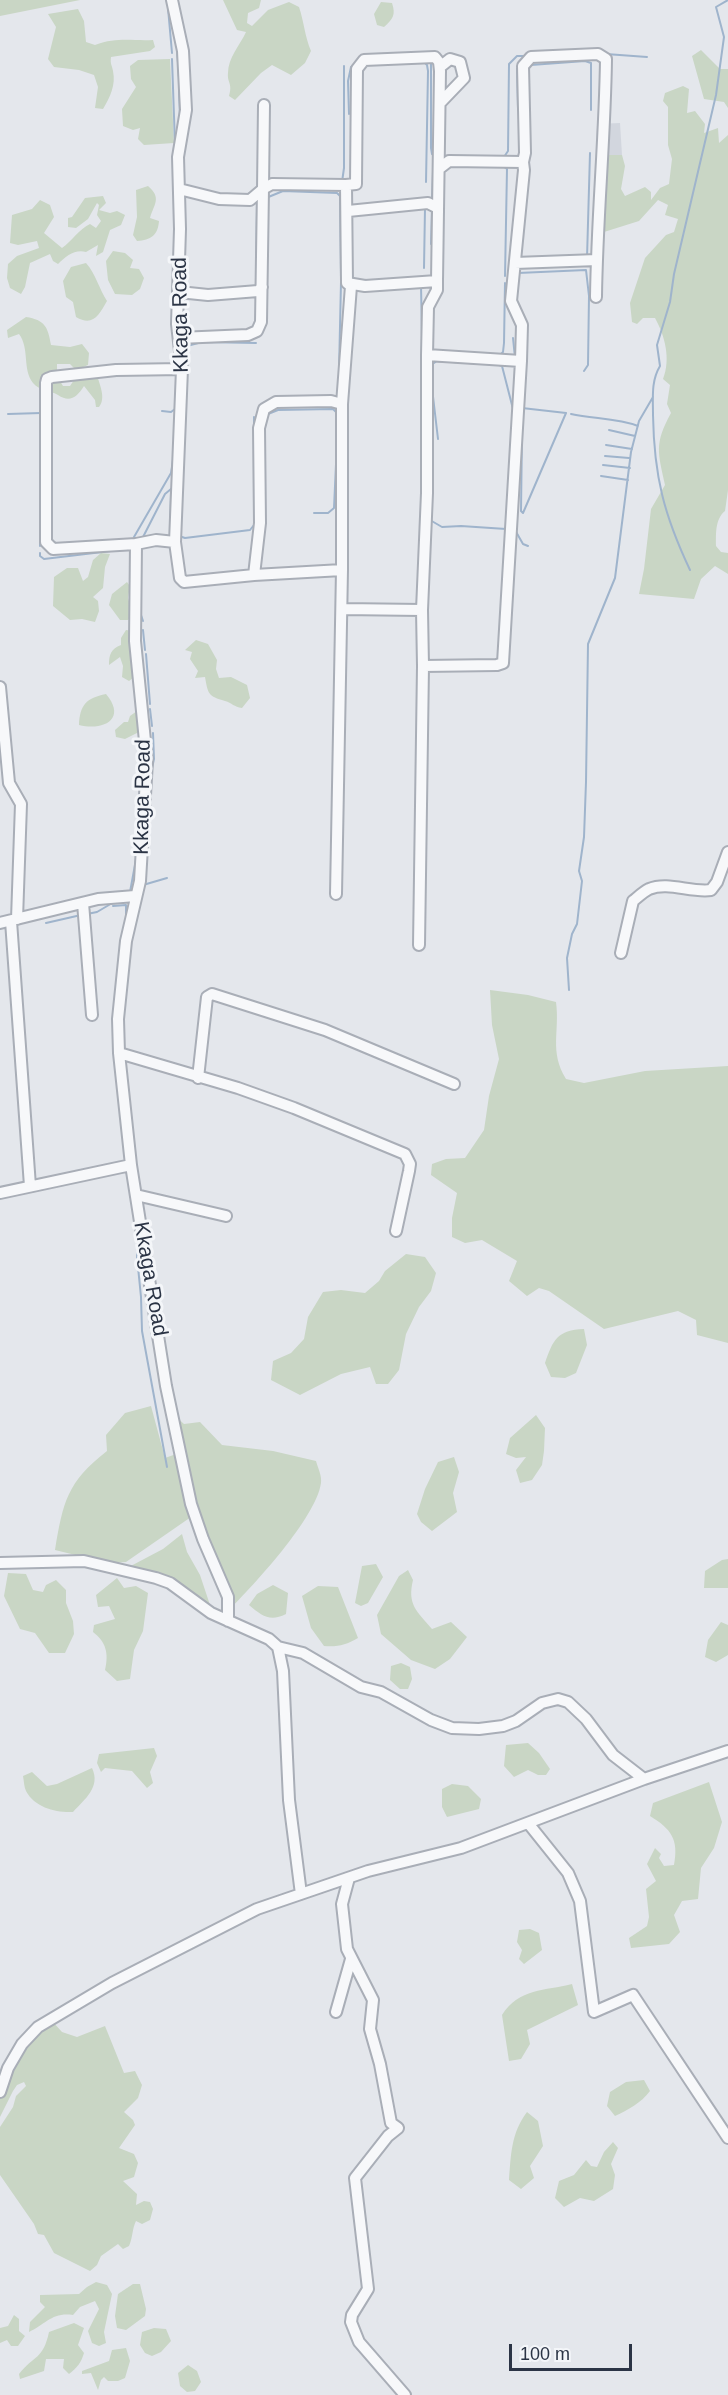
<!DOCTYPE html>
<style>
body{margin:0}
#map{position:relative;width:728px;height:2395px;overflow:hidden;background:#e4e7ec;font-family:Helvetica,sans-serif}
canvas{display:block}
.scale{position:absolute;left:509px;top:2344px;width:123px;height:27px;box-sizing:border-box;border:3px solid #2b3445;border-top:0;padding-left:8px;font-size:18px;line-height:21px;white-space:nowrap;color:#2b3445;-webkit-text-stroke:4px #f4f6f9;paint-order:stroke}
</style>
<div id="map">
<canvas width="728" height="2395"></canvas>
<div class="scale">100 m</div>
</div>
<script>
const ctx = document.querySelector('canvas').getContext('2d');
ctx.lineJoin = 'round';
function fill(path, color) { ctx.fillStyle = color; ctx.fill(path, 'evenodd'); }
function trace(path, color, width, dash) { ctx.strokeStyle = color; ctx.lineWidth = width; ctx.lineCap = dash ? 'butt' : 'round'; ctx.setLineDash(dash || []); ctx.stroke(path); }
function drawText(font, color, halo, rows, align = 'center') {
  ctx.font = font + ' Helvetica,sans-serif'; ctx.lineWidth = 6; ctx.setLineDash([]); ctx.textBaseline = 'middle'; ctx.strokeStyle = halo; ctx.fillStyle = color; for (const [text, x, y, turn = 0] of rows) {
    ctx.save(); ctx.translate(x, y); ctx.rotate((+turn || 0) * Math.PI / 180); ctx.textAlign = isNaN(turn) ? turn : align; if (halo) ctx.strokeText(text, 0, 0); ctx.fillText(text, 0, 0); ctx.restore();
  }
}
const built = new Path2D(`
 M620 123 622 155H596L597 124Z`);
const green = new Path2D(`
 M0 0H80L0 16Z
 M223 0H261L259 8 248 13 247 23 252 26 268 10 289 2 299 7C304 22 305 37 311 51L305 63 291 75 272 65 261 73 235 100 229 96C233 83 227 83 228 73 228 58 240 45 246 32L237 30Z
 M381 2 392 3C396 15 393 19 384 27L377 25 374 14Z
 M78 9 84 21 86 42 95 45C117 37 131 41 153 40L155 47 150 51 111 57C110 64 112 65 113 71 116 85 110 97 103 109L95 108 98 87 94 75 79 70 54 67 48 59 56 27 48 14Z
 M701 50 720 69H728V108L724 102 704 99 692 56Z
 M170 59 174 143 144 145 138 139 140 128 133 130 123 126 122 109 136 87 131 79 130 66 138 60Z
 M683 86 689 89 687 113 695 111 705 124 704 133 718 128 719 143 728 135V490L725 511C715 519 716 534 716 546L721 552 728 553V574L715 566 701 579 694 599 639 594 644 569 651 509 665 485C658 452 654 444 671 413L667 404 670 385 663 379C671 359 665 336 655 318H643L637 324 632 322 630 303 645 258 666 235 674 232 678 219 665 215 668 205 658 200 639 221 604 232 596 239V155H622L625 166 621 189 625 196 645 187 651 192V200L660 188 669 184 672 159 668 145V107L663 101 665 93Z
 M148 186C162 198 154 204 150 218L159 221C158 235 151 240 137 241L133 235 137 217 136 190Z
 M103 196 106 203 99 210 110 213 117 211 125 215 121 225 110 230 103 252 96 256 98 245 86 252C75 249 66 256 58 264L53 261 50 254 30 263 25 287 21 294 10 288 7 278 8 264 17 256 39 248 37 241 18 245 10 243 12 215 32 209 40 200 50 205 54 217 44 233 62 248C72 241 79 229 90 224L96 228 101 221 97 215 99 205 97 203 88 219 76 228 68 227V218L72 217 85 198Z
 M113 251 125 253 133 260 130 268 139 269 144 278 140 289 132 295 115 294 108 280 106 261Z
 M86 263C96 274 99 289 107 301 99 315 93 327 76 317L73 302 66 297 63 281 71 267Z
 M26 317C45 320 48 327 51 345L70 347 82 344 89 353 88 365 76 370 70 364H57V376L63 386H70L76 377 97 375C100 386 106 398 99 407H96L95 400 84 386C77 397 70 403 58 395 51 390 39 391 33 383 22 369 30 349 19 334L8 338 7 330Z
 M101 553 110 554 105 567 103 588 93 597 98 601 99 611 95 622 82 619 70 620 53 606 54 577 67 568H78L83 581 88 577 93 560Z
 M127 582 130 586 128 598 133 615 128 620H120L109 605 112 594Z
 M126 630 133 631 142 671 129 681 122 677 123 666 120 657 109 665C109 654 111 649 121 645V638Z
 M196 640 208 644 217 660 216 669 219 678 231 677 247 685 250 698 242 708C234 707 232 703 225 701 208 696 208 694 205 677L195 678 198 671 190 659 192 652 185 650Z
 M106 694C127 719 104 731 79 725 80 705 86 698 106 694Z
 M137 711 139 732 125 739 116 737 115 730 124 722H128L130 716Z
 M490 990 528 995 556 1002C560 1032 549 1051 566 1079L584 1083 645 1071 728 1066V1343L697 1335 696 1320 678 1311 604 1329 549 1291 539 1288 527 1296 509 1281 517 1261 482 1240 465 1243 452 1237V1218L457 1193 431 1175 432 1164 446 1159 465 1158 484 1130 489 1096 499 1059 492 1025Z
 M406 1254 425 1257 436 1273 431 1291 419 1307 406 1334 399 1370 388 1384H376L370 1367 341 1374 300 1395 271 1380 273 1361 291 1353 304 1339 308 1317 323 1292 341 1290 365 1293 379 1281 385 1271Z
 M584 1329 587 1345 576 1373 565 1378 551 1377 545 1363C553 1340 557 1330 584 1329Z
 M151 1406 165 1458 179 1453 172 1413 184 1424 200 1422 222 1445 273 1451 316 1461C318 1468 322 1476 321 1483 316 1518 254 1585 228 1611L191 1517 126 1562 108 1563 55 1550C63 1502 67 1482 107 1451L106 1435 125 1413Z
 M536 1415 545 1428 544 1451 542 1465 532 1480 520 1483 516 1470 526 1457 516 1458 506 1454 510 1438Z
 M454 1457 459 1472 453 1493 457 1512 432 1531 421 1522 417 1514 425 1489 438 1462Z
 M182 1534 187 1552 200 1575 211 1608 177 1587 127 1568 163 1549Z
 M728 1559V1588H704L705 1571 722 1560Z
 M376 1564 383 1577 368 1603 361 1606 355 1603 362 1566Z
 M408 1570 413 1580C407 1605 417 1611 432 1629L451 1622 467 1637 450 1659 435 1669 411 1660 381 1634 377 1615 399 1576Z
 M8 1573 26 1574 33 1590 43 1592 46 1585 56 1580 66 1590V1603L73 1621 74 1634 65 1653H49L35 1633 20 1629 4 1596Z
 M117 1578 124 1588 136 1586 148 1593 143 1631 134 1650 130 1679 117 1681 105 1670C109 1653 106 1642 93 1632L94 1625 115 1619 109 1606 98 1607 96 1595Z
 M273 1585 288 1593 286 1614C270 1622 262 1616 249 1605L257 1594Z
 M318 1586 338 1587 358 1638C346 1645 338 1647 324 1646L311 1628 302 1596Z
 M721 1622 728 1625V1655L716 1662 705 1657 708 1640Z
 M401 1663 410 1667 412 1679 408 1689H400L390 1680 391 1666Z
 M528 1743 539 1753 550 1769 546 1775H538L528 1770 514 1777 504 1766 506 1745Z
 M154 1748 157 1756 150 1772 153 1783 147 1788 132 1771 105 1768 101 1772 97 1763 99 1754Z
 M92 1768C101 1787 85 1799 73 1812 57 1813 35 1808 26 1791 24 1787 24 1781 23 1776L32 1772 47 1786 57 1784Z
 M709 1782 722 1822 714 1848 701 1868 698 1899 682 1901 674 1915 680 1932 669 1944 631 1948 629 1938 647 1926 649 1917 646 1889 656 1881 647 1864 655 1848 661 1854 659 1858 664 1866 674 1865C679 1839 671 1829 650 1816L653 1803Z
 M452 1784 468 1786 481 1799 479 1809 447 1817 442 1807V1789Z
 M530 1929 539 1933 542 1950 524 1964 519 1959 522 1950 517 1942 519 1930Z
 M572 1984 578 2005 527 2030 530 2044 521 2059 509 2061 502 2015C519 1988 545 1991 572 1984Z
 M52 2021 62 2032 77 2037 105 2026 124 2073 135 2071 142 2085 138 2098 124 2112 133 2120 135 2125 119 2148 134 2154 138 2163 134 2177 123 2181 137 2194 136 2205 144 2201 150 2202 153 2209 150 2220 142 2224 136 2221C132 2229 133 2237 129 2246L123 2249 118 2244 101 2256 97 2265 90 2271 54 2253 44 2235 38 2234 34 2224 0 2175V2127L13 2107 16 2096 26 2086 24 2082 17 2085 13 2091 0 2117V2073L4 2065Z
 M644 2080 650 2091C641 2103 628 2110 615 2116L607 2106 610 2092 626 2082Z
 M527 2112 538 2121 543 2146 530 2166 534 2178 521 2189 509 2180C511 2155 511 2133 527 2112Z
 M613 2142 618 2148 611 2164 615 2175 613 2189 594 2201 580 2198 564 2207 555 2198 559 2181 574 2175 586 2160 591 2166 597 2167 604 2152Z
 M96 2282 107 2285 112 2294 104 2332 106 2343 99 2346 92 2343 88 2331 99 2309 95 2301 80 2307 73 2315C52 2312 46 2324 29 2332L30 2322 45 2307 40 2302V2295L79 2294 87 2287Z
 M133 2284H140L146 2309 145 2316 126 2330 117 2328 115 2316 118 2294Z
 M14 2315 19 2319V2331L25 2336 18 2346H11L7 2340 0 2343V2328L8 2326Z
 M74 2323 84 2328 78 2345 84 2353C81 2363 77 2368 69 2374L63 2368 64 2359H46L44 2371 20 2379 19 2374C34 2355 43 2360 49 2332Z
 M154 2328 166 2329 171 2341 161 2352 152 2356 145 2353 140 2345 142 2332Z
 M126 2348 130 2361 125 2378 118 2381H108L104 2377 101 2380 98 2390 91 2373 82 2374V2371L109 2361 112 2350Z
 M188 2365 197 2371 201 2382 195 2391 187 2392 180 2386 178 2373Z`);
const stream = new Path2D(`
 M168 8 172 53
 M177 48 179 78
 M606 54 647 57
 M172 59 175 145
 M431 60V148L432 154 436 156
 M423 61 427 65 428 71 426 182
 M531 65 585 61 591 63V110
 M179 89 180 117
 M518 108 517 69 519 66
 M349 114 348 81 351 67 357 62
 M504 157 508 151 509 64 517 56H526
 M503 166 507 169 505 276
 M342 182 344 168V66
 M266 198 283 191 337 193 340 196 341 278
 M432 200 433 172
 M431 244 432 208
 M587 258 590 153
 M424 268 425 208
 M518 273 586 270 589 296 588 365 584 371
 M421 285 422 338
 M256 287 257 203
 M513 338 515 358
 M184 351 187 346 202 342 256 343
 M499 356 503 352 504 343 505 283
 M496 364 502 366 513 409
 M431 365 437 361 484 364
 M339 371 341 282
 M432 388 438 439
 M162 411 171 412 175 409
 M8 414 41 413
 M268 414 278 410 333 409 337 413
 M571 414C593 419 617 418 638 426
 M174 430V419
 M609 430 635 436
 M522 432 521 511 523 513 566 413 522 408
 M606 445 632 449
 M605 456 629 458
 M603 465 630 468
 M601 476 628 480
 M314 513H328L334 508 337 442
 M430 520 442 527 461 526 506 529
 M515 530 523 544 528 546
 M170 536 171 489
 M179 536 185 538 250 530 254 525V417
 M134 537 171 473 173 460
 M142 539 165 494 171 489
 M40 546 41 495
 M128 550H130L131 583
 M40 553V556L44 559 119 550
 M690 570C664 515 654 476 653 415 653 397 651 381 660 366L657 345 670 302 674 274 716 95 724 37 716 7 728 0
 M140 612 143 621
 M143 630 145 650
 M146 654 150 704
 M150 709 152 726
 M152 768 154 759 153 733
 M143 885 167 878
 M130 892 137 854
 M113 906 126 905V918
 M87 914 97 912 114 902
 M46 923 81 915
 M127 984 128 969
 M569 990 567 958 572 934 577 924 582 881 579 871 584 837 586 782 588 644 615 578 631 452 639 421 653 397
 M138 1242 137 1257 141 1297 142 1331 167 1467`);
const minor = new Path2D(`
 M172 0 183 51 186 110 178 157 180 229 177 324 182 369 175 542 156 540 136 544 135 641 147 761 140 881 126 941 118 1019 119 1053 131 1165 166 1386 191 1504 203 1539 228 1597V1621
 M440 103 464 78 460 62 450 59 440 67
 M523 162 525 153 523 66 531 57 598 54 606 59C605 138 597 217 596 297
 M346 185 356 184 357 69 364 60 435 57 439 62 440 71 437 281 365 286 347 283
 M179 189 219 199 250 200 263 189 264 105
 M348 211 428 203 438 208
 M515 263 597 260
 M179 292 208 295 258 291 262 287
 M427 355 521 361
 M175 542 180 578 184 582 254 575 260 523 259 428 264 409 276 402 331 401 342 404 351 286 347 283 346 185 272 184 263 189 261 322 257 331 248 335 179 338
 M136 544 53 549 46 542V383L47 379 52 377 116 370 182 369
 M254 575 342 570V404
 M342 609 422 610
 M423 666 497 665 503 663 521 361 522 325 511 301 524 170 523 162 449 161 440 168
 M0 687 9 783 21 804 17 919
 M336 894 342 570
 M83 903 92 1015
 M11 921 30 1186
 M0 923 98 899 135 896
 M419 945 423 666 422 610 427 493V355L428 307 437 290V281
 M621 953 633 901C638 897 643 892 649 889 668 881 691 893 711 890L717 882 728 852
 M119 1053 238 1088 294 1108 405 1154 410 1164 409 1171 396 1231
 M198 1078 207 997 212 994 325 1030 454 1084
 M0 1193 131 1165
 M136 1195 226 1216
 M0 1563 84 1561 156 1578 170 1583 211 1613 269 1639 278 1647 283 1671 289 1800 301 1894
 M278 1647 303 1653 361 1687 381 1692 431 1720 452 1728 479 1729 503 1726 516 1721 542 1703 558 1699 568 1702 586 1719 613 1755 644 1779
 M528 1823 568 1873 580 1901 594 2012 633 1995 728 2138
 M349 1878 342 1904 347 1949 373 2000 370 2029 380 2064 391 2123 398 2128 388 2136 355 2178 368 2289 352 2315 351 2322 359 2342 405 2395
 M336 2012 351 1959
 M0 2092 8 2068 22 2044 38 2027 112 1983 257 1909 368 1871 461 1848 644 1779 728 1751`);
const streetNames = [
 ["Kkaga Road",181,315,-91],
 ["Kkaga Road",143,797,-89],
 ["Kkaga Road",150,1279,80]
];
fill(built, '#d2d6de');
fill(green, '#c9d6c5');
trace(stream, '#9fb4cc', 2);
trace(minor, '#a9aeb7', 14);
trace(minor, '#f7f8fa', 10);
drawText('21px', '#2b3445', '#f4f6f9', streetNames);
</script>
